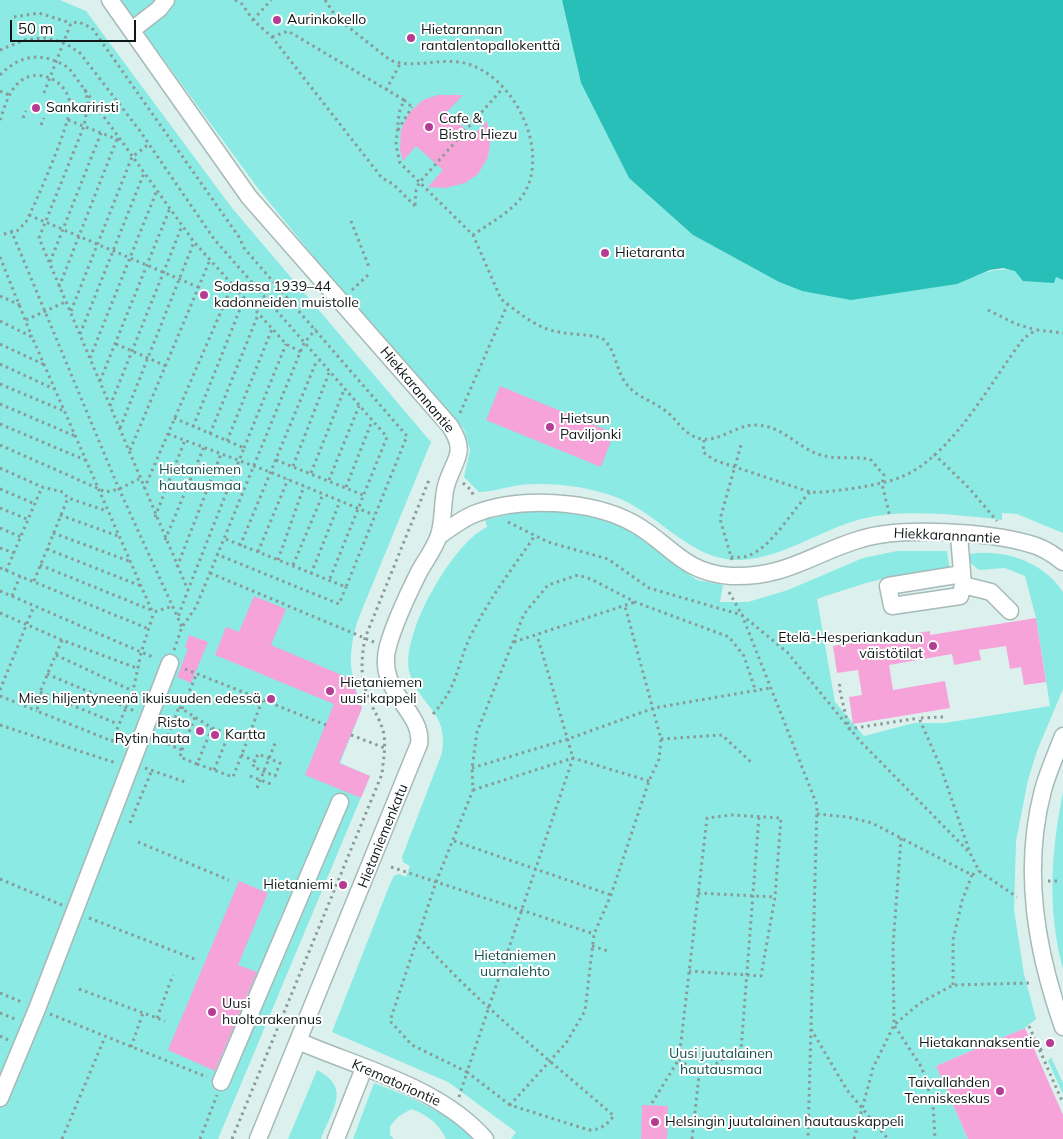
<!DOCTYPE html>
<meta charset="utf-8">
<style>
body{margin:0}
#map{position:relative;width:1063px;height:1139px;overflow:hidden;background:#dcf1ee;font-family:Mulish,sans-serif}
canvas{display:block}
.scale{position:absolute;left:10px;top:20px;width:126px;height:22px;box-sizing:border-box;border:2px solid #101717;border-top:0;padding-left:6px;font-size:15px;line-height:18px;white-space:nowrap;color:#101717;-webkit-text-stroke:4px #fff;paint-order:stroke}
</style>
<div id="map">
<canvas width="1063" height="1139"></canvas>
<div class="scale">50 m</div>
</div>
<script>
const ctx = document.querySelector('canvas').getContext('2d');
ctx.lineJoin = 'round';
function fill(path, color) { ctx.fillStyle = color; ctx.fill(path, 'evenodd'); }
function trace(path, color, width, dash) { ctx.strokeStyle = color; ctx.lineWidth = width; ctx.lineCap = dash ? 'butt' : 'round'; ctx.setLineDash(dash || []); ctx.stroke(path); }
function drawText(font, color, halo, rows, align = 'center') {
  ctx.font = font + ' Mulish,sans-serif'; ctx.lineWidth = 4; ctx.setLineDash([]); ctx.textBaseline = 'middle'; ctx.strokeStyle = halo; ctx.fillStyle = color; for (const [text, x, y, turn = 0] of rows) {
    ctx.save(); ctx.translate(x, y); ctx.rotate((+turn || 0) * Math.PI / 180); ctx.textAlign = isNaN(turn) ? turn : align; if (halo) ctx.strokeText(text, 0, 0); ctx.fillText(text, 0, 0); ctx.restore();
  }
}
const green = new Path2D(`
 M0 0H60L86 11 232 208 431 442 357 622C347 658 350 674 362 708L340 763 370 776 218 1139H0Z
 M120 0H562L581 83 629 178 693 235 779 282 802 291 888 294 977 276C1003 263 1028 273 1056 277L1063 280V533L1017 514 1002 513V520C957 515 901 508 858 520 818 531 780 560 736 560 688 559 657 511 613 496 584 486 551 482 520 485 506 487 492 492 479 492L464 477 470 450 464 429 340 289 257 187Z
 M541 511 574 513 605 520 630 530 697 580 723 585 720 602H748L788 590 863 558 897 551H947L950 571C898 571 865 583 817 599L835 702 864 736 914 723H945L1050 706 1036 618 1025 576 1005 568 979 570 968 561 969 554C1004 548 1044 562 1063 592V689L1037 751 1028 780 1016 841 1014 910 1024 974 1036 1019 1025 1028 936 1066 968 1139H511L516 1132 448 1082 332 1032 390 884 394 876 399 874 406 877 410 866 403 862 402 857 442 753C449 711 420 707 410 674 398 638 453 542 487 527L485 520 513 513Z
 M1063 792V969C1047 910 1051 851 1063 792Z
 M1051 1057 1063 1083V1094L1048 1061Z
 M317 1070C352 1088 332 1110 321 1139H288Z
 M374 1083C416 1099 442 1111 477 1139H446C438 1123 428 1115 411 1109L398 1117 390 1126V1135L394 1139H353Z`);
const water = new Path2D(`
 M562 0H1063V280L1056 277 1054 283 1023 281 1015 271 1003 268 990 270 957 284 851 300 802 291 779 282 693 235 629 178 581 83Z`);
const building = new Path2D(`
 M438 95H463L447 112 473 136 487 121 491 138 488 157 478 174 465 183 445 188 428 187 443 170 416 146 403 161 400 149 401 130 409 113 423 100Z
 M500 386 614 433 601 467 486 420Z
 M254 596 286 609 271 645 351 679 362 708 339 763 370 776 361 798 305 775 334 704 215 655 226 627 239 632Z
 M1036 618 1046 682 1024 685 1021 667 1010 669 1006 646 979 650 981 660 954 665 952 654 889 665 893 690 945 681 950 708 853 724 849 697 862 695 858 670 837 673 833 646 930 631V635Z
 M189 635 208 642 191 683 177 677 188 649 185 648Z
 M239 881 268 893 238 965 257 972 215 1071 168 1050Z
 M1025 1028 1063 1115V1139H968L936 1066Z
 M642 1105 668 1106 667 1139H641Z`);
const path = new Path2D(`
 M235 0 242 4 253 20 272 37 382 178 393 184 415 206
 M325 0 337 18 390 60C414 70 442 56 468 64 514 78 549 148 525 192 515 210 490 223 473 235
 M14 17 39 13 71 23
 M253 20 271 0
 M272 37 288 31 404 100 399 113 396 145 400 163 473 235 501 299C518 312 537 329 559 332 573 335 588 334 602 338 618 351 615 373 629 387 639 398 655 402 667 412 676 419 681 429 691 435 713 449 734 424 756 425 784 426 797 448 821 455 837 460 853 456 870 459L884 475 882 484 890 517
 M0 50 24 40 46 38 65 43 80 53 140 131 214 239 387 437 329 581
 M0 75C22 53 43 52 69 68L194 242 286 344 301 352
 M85 89 88 103 84 126 39 238 188 590 178 617
 M386 90 400 64
 M0 91 9 95
 M44 93 71 23 79 22 92 28 239 237 244 248 407 436 346 587 223 538
 M404 100 413 108
 M23 118 26 111
 M0 120C5 106 9 89 22 80 41 67 69 83 70 105 71 123 36 202 26 222L17 231 0 235
 M68 120 119 140
 M41 125 44 118
 M398 130 412 107
 M415 205 416 191 419 183 503 88
 M29 215 198 287
 M351 221 369 267
 M11 230 119 489 182 627
 M0 257 32 337
 M50 262 101 133
 M59 287 117 139
 M352 290 368 275
 M0 296 20 305
 M988 310 1016 324 1036 330
 M71 311 132 157 149 144
 M26 320 65 302
 M0 321 32 337 152 611 154 612 173 606
 M80 334 144 173
 M0 344 45 365
 M116 344 166 366
 M90 358 157 190
 M0 364 54 389
 M100 381 170 208
 M0 384 64 411
 M0 404 75 436
 M110 406 182 226
 M460 413 509 301
 M174 418 244 448 188 590
 M0 424 85 460
 M193 427 244 299
 M120 428 194 242
 M168 434 270 472 374 515
 M210 434 258 315
 M704 440 703 452 714 460 810 492C825 493 840 490 856 488 873 485 891 482 908 474 957 448 991 381 1024 338L1036 330 1063 333
 M227 441 272 329
 M0 445 106 492 119 489 139 479
 M244 448 286 344
 M130 450 210 260
 M934 454 969 488 997 521
 M276 460 363 495
 M293 466 329 373
 M0 468 42 487 63 492 68 498 107 511
 M311 473 344 390
 M329 480 359 406
 M463 483 471 490 474 497
 M346 487 372 421
 M0 489 35 504
 M144 489 232 286
 M0 508 29 520
 M60 515 118 536
 M155 517 185 440
 M508 522 548 542 608 559 649 588 742 615 817 805 808 1139
 M0 528 21 537
 M53 533 129 561
 M165 540 204 447
 M240 546 317 360
 M0 548 14 553
 M47 549 141 586
 M258 552 288 479
 M216 554 339 604 346 587
 M731 557C736 557 742 558 747 556 771 549 792 510 810 492
 M278 560 304 486
 M732 560 720 519 741 445
 M40 565 151 610
 M293 565 323 494
 M177 567 221 454
 M0 568 149 629
 M6 571 42 487
 M210 573 374 642
 M311 574 340 501
 M34 581 68 498
 M0 591 155 658
 M729 592 742 615 787 652 860 741 970 853 979 871 1017 897
 M12 596 20 576
 M0 613 62 640 139 669
 M62 640 40 692 37 711 112 741 133 691 141 653 154 612
 M514 642 635 602
 M174 650 182 627 196 607 304 343 316 329
 M56 655 133 691
 M185 669 326 725
 M47 674 137 712
 M840 684 839 687 849 729 919 718
 M0 690 34 606
 M40 692 118 724
 M0 696 37 711
 M179 707 212 728 197 764 180 757 182 750 165 743Z
 M182 709 197 673
 M433 714C459 685 456 666 471 635 489 599 512 569 534 537
 M943 717 919 718 941 768 969 850
 M0 725 116 763
 M212 728 247 741 263 698
 M351 735 385 748
 M661 739 722 735 752 763
 M182 750 195 717
 M241 755 255 761 258 754 280 763 275 776 253 767 255 761
 M197 764 233 777 247 741
 M145 768 185 782
 M472 768 568 739 654 708 770 688
 M214 770 229 734
 M250 776 271 784
 M257 788 276 741
 M473 790 573 758 649 781
 M817 814 848 817 872 823 972 875 979 871
 M130 823 152 770
 M901 838 893 946 894 1025 922 1068 933 1105 935 1139
 M454 841 611 895
 M138 842 229 880
 M391 867 594 934
 M0 879 62 905
 M1048 881H1060
 M698 893 775 897
 M89 918 197 960
 M419 937C474 1001 550 1060 614 1116 606 1125 601 1130 589 1130L510 1105 566 1043 585 1011 594 934 611 895 649 781 659 759 661 739 625 606
 M592 946 608 951
 M953 985V940L962 901 972 875
 M79 989 165 1021
 M0 993 24 1003
 M0 1013 15 1019
 M50 1014 207 1077
 M157 1018 173 975
 M1029 1026 1063 1103
 M811 1029 847 1090 888 1139
 M0 1036 8 1040
 M131 1047 143 1013
 M1040 1050 1050 1043
 M679 1059 699 1075
 M459 1097 467 1072 412 1045 390 1021 436 882 473 790 472 768 477 732 524 614 548 585 578 575 591 579 635 602 729 637 744 656 756 692
 M652 1103 679 1059 707 818 732 815 781 818 775 897 761 976 689 971
 M510 1105 467 1072 573 758 537 635
 M62 1139 105 1037
 M200 1139 217 1095
 M232 1139 382 774C383 761 386 749 384 735 382 722 374 712 369 699 360 679 361 660 365 638L429 480
 M692 1139 699 1075 735 1051 741 1050 759 816
 M854 1139 873 1068 894 1025 920 1003 953 985 1030 983`);
const minor = new Path2D(`
 M110 0 249 197 450 426C468 454 454 458 446 486 442 502 444 520 439 535 435 548 425 561 419 572 407 596 395 621 388 646 375 692 424 711 419 744L258 1139
 M132 30 159 9 166 0
 M959 535 963 585 960 596 892 606 888 586 962 574
 M439 536C450 528 462 519 474 514 518 496 591 500 633 523 670 543 682 573 731 576 786 578 813 553 861 539 901 526 989 532 1030 544 1043 547 1053 554 1063 562
 M963 585 991 592 1010 611
 M1063 736C1056 754 1048 772 1043 790 1022 870 1036 950 1063 1027
 M298 1041C360 1068 440 1087 485 1139
 M221 1082 340 802
 M0 1098 37 1009 170 663
 M336 1139 364 1068`);
const markers = [
 [277,20,5,"#b43d93"],
 [411,38,5,"#b43d93"],
 [36,108,5,"#b43d93"],
 [429,127,5,"#b43d93"],
 [605,253,5,"#b43d93"],
 [204,295,5,"#b43d93"],
 [550,427,5,"#b43d93"],
 [933,646,5,"#b43d93"],
 [330,691,5,"#b43d93"],
 [271,699,5,"#b43d93"],
 [200,731,5,"#b43d93"],
 [215,735,5,"#b43d93"],
 [343,885,5,"#b43d93"],
 [212,1012,5,"#b43d93"],
 [1050,1043,5,"#b43d93"],
 [1000,1091,5,"#b43d93"],
 [655,1122,5,"#b43d93"]
];
const poiNames = [
 ["Aurinkokello",287,20],
 ["Hietarannan",421,30],
 ["rantalentopallokenttä",421,46],
 ["Sankariristi",46,108],
 ["Cafe &",439,119],
 ["Bistro Hiezu",439,135],
 ["Hietaranta",615,253],
 ["Sodassa 1939–44",214,287],
 ["kadonneiden muistolle",214,303],
 ["Hietsun",560,419],
 ["Paviljonki",560,435],
 ["Etelä-Hesperiankadun",923,638,"right"],
 ["väistötilat",923,654,"right"],
 ["Hietaniemen",340,683],
 ["uusi kappeli",340,699],
 ["Mies hiljentyneenä ikuisuuden edessä",261,699,"right"],
 ["Risto",190,723,"right"],
 ["Rytin hauta",190,739,"right"],
 ["Kartta",225,735],
 ["Hietaniemi",333,885,"right"],
 ["Uusi",222,1004],
 ["huoltorakennus",222,1020],
 ["Hietakannaksentie",1040,1043,"right"],
 ["Taivallahden",990,1083,"right"],
 ["Tenniskeskus",990,1099,"right"],
 ["Helsingin juutalainen hautauskappeli",665,1122]
];
const streetNames = [
 ["Hiekkarannantie",417,390,50],
 ["Hiekkarannantie",947,536,3],
 ["Hietaniemenkatu",383,836,-68],
 ["Krematoriontie",396,1083,24]
];
const parkNames = [
 ["Hietaniemen",200,470],
 ["hautausmaa",200,486],
 ["Hietaniemen",515,956],
 ["uurnalehto",515,972],
 ["Uusi juutalainen",721,1054],
 ["hautausmaa",721,1070]
];
fill(green, '#8beae3');
fill(water, '#27bfb7');
fill(building, '#f6a3da');
trace(minor, '#a6bab8', 19);
trace(path, '#8a9a98', 3, [2.5, 4]);
trace(minor, '#fff', 16);
for (const [x, y, r, color] of markers) { const dot = new Path2D(); dot.arc(x, y, r, 0, 2 * Math.PI); ctx.fillStyle = color; ctx.fill(dot); trace(dot, '#fff', 2); }
drawText('14px', '#101717', '#fff', poiNames, 'left');
drawText('14px', '#101717', '#fff', streetNames);
drawText('14px', '#134f4c', '#fff', parkNames);
</script>
